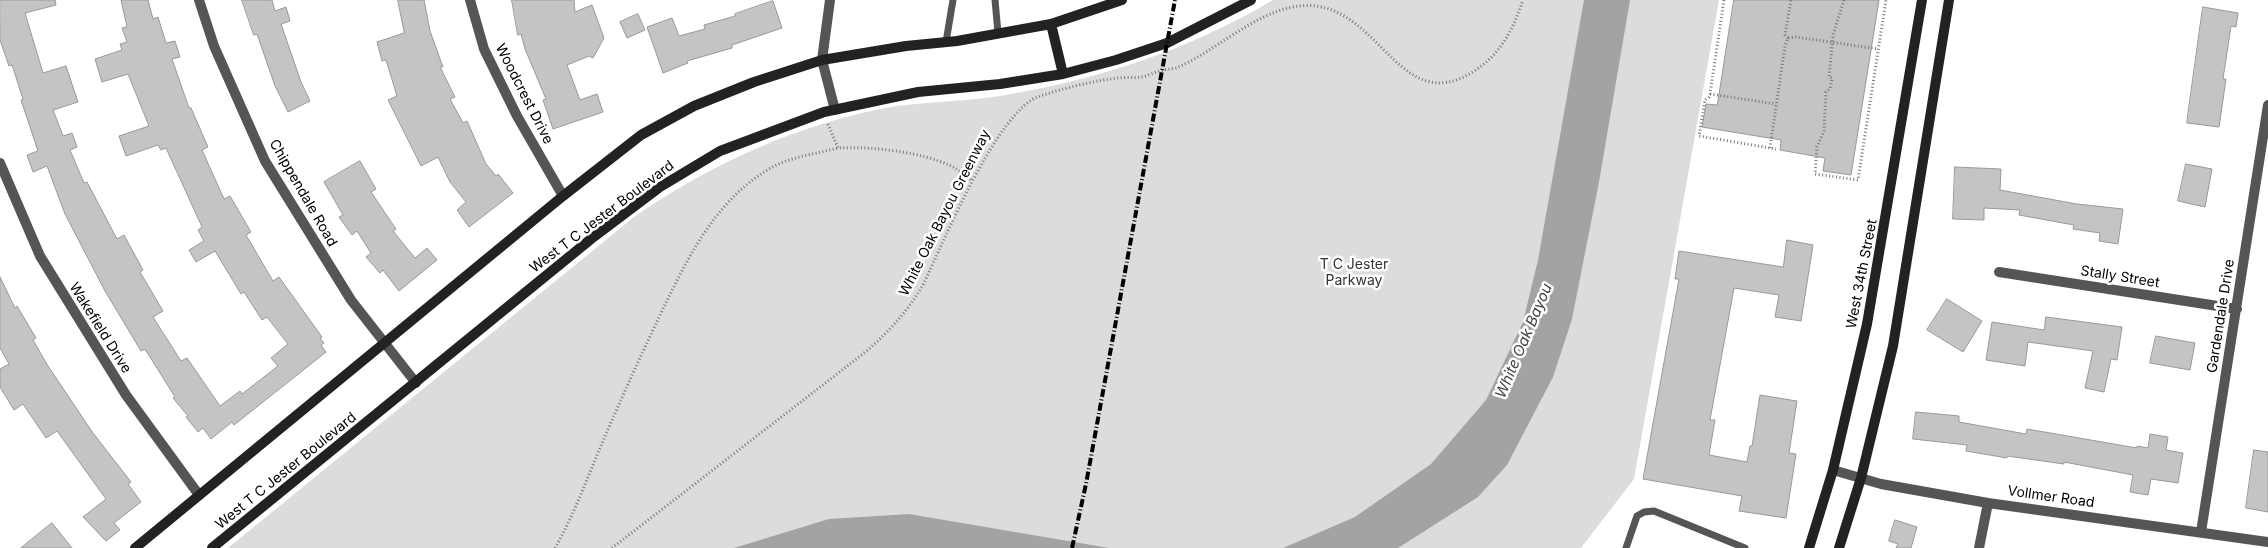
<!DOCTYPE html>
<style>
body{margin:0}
canvas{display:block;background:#fff}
</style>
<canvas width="2268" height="548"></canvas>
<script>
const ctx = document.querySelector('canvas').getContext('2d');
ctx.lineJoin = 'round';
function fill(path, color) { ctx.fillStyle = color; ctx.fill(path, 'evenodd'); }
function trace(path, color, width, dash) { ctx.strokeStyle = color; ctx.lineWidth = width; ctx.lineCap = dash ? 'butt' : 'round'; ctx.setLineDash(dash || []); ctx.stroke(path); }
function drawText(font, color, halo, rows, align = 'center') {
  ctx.font = font + ' Inter,sans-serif'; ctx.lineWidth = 5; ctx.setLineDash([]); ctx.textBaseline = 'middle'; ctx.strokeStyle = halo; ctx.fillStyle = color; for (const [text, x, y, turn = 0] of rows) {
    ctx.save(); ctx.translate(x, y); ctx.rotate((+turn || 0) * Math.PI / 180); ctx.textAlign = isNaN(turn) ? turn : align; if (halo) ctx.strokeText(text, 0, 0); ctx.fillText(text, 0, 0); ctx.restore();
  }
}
const green = new Path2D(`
 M1273 0H1719L1634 479 1581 548H228L634 217C705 168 781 132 866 112 910 101 956 103 1000 96 1097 80 1189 50 1273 0Z`);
const water = new Path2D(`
 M1584 0H1630L1599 182 1572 319 1553 377 1507 465 1478 497 1398 548H1283L1355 517 1431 464 1486 400 1523 322 1538 260Z
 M909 514 1109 548H734L829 519Z`);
const building = new Path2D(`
 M0 0H55L56 5 25 13 43 73 66 66 78 102 53 110 63 136 72 133 77 147 70 150 84 183 87 182 117 239 124 235 143 270 140 272 163 311 153 317 181 361 187 358 220 406 240 391 242 394 278 366 271 358 288 344 267 317 262 320 244 292 241 294 215 251 196 262 189 250 204 241 198 230 202 227 166 148 161 150 158 145 126 156 119 136 149 126 128 74 102 82 95 59 122 50 120 44 127 42 122 28 127 27 121 0H148L153 19 158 17 166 43 175 41 180 57 172 59 189 108H191L208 147 202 150 224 199 230 196 251 232 246 235 273 281 279 277 322 337 320 338 324 343 321 345 326 352 234 425 232 422 211 439 203 428 198 432 186 417 188 416 173 398 175 397 145 349 141 351 105 291 65 214 47 166 33 172 27 155 38 151 21 100 23 99 12 65 9 66 0 40Z
 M242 0H272L275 11 286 7 290 21 281 24 301 82 310 101 288 112 275 86 257 34 254 35Z
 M398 0H424L430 31 443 67H440L455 97 450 99 463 123 467 121 486 164 496 176 498 174 513 193 469 227 457 210 466 202 450 182 438 157 421 166 388 100 397 96 386 60 382 61 377 42 404 33Z
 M512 0H574L575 12 592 5 604 38 593 58 589 56 567 65 580 100 597 94 603 112 553 129 543 100 546 99 525 49 521 34 518 35Z
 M1734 0H1879L1851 175 1823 171 1825 158 1780 150 1781 140 1702 127 1706 104 1717 105Z
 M773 1 782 28 732 45V48L687 61 688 63 663 73 647 27 672 18 679 36 705 29 704 25 735 16V14Z
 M2203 7 2238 13 2236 27 2231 26 2223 79H2226L2219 127 2187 123Z
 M638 14 645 30 627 38 620 22Z
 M360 161 376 189 371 192 396 229 393 231 415 258 427 248 437 260 399 291 383 270 380 273 366 257 371 253 357 231 352 235 339 217 343 215 324 182Z
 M2186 164 2212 169 2205 207 2178 201Z
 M1955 167 2001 169 2000 190 2077 204 2123 209 2118 244 2099 241 2100 233 2073 229 2074 225 2019 215 2020 210 1984 208V220L1953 219Z
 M1787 240 1813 245 1801 321 1775 317 1779 295 1734 288 1710 420H1715L1709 455 1747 462 1750 446H1752L1760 395 1797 401 1789 453 1796 454 1786 518 1739 511 1742 496 1643 479 1679 279H1675L1679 251 1783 267Z
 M0 277 15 308 17 306 36 338 33 340 48 366 93 433 131 482 128 484 141 502 114 523 120 530 106 541 83 517 106 499 57 431 46 438 23 404 14 410 0 387V369L9 364 0 348Z
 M1947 299 1982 321 1963 352 1927 330Z
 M2046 317 2122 327 2117 360 2111 359 2104 392 2085 388 2093 351 2028 342 2025 366 1986 360 1992 322 2044 330Z
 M2156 336 2195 343 2190 370 2150 363Z
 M1916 412 1959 416V422L2026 434 2027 429 2137 448V446L2148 448 2150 434 2168 437 2166 450 2183 453 2178 483 2151 479 2148 495 2130 492 2133 475 2064 462V464L2007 456V458L1966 451 1967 445 1913 439Z
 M2254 450 2268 452V512L2246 508Z
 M1895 520 1917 527 1911 548H1896L1898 544 1889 541Z
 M52 523 72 548H21Z`);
const path = new Path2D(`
 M1724 0 1710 94 1709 97 1705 100 1699 136 1776 149
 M1844 0 1833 35 1829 77 1832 78 1830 89 1826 92 1824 131 1817 147 1815 174 1858 180 1886 0
 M1788 38 1785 35 1791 0
 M1710 94 1776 104
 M828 124 838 148C870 146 922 152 951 166 959 170 966 176 973 181
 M1770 148 1785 46 1788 38 1796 37 1878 49
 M555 548C573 517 586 481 600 448 620 401 641 355 663 309 688 257 716 200 769 169 789 157 815 154 838 148
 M612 548 868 350C891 329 909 310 924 283 944 241 998 109 1040 96 1065 88 1092 81 1118 78 1126 77 1134 78 1142 77 1148 76 1154 72 1161 71 1166 69 1171 69 1176 68 1220 50 1266 0 1316 6 1382 15 1402 114 1471 73 1500 56 1513 30 1523 0`);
const lane = new Path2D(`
 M995 0 998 33
 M946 42 953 0
 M1626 548 1637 516 1644 512 1654 511 1745 548`);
const street = new Path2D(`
 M199 0 214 46 265 161 351 300 416 383
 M470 0 484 49 517 116 563 196
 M830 0 822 60 835 110
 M0 163 40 256 126 395 199 495
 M1999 272 2237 309
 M1833 470 1881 484 1988 503 2268 542
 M2201 532 2268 105
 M1979 548 1988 503`);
const secondary = new Path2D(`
 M1051 24 1063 74
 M135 548 563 196 641 135 694 106 754 82 822 60 906 46 957 41 1051 24 1122 0
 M212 548 591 239 660 187 720 151 824 112 918 92 1000 84 1063 74 1116 60 1167 43 1251 0
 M1809 548 1833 470 1867 324 1922 0
 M1839 548 1861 478 1893 346 1949 0`);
const rail = new Path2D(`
 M1072 548 1086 484 1175 0`);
const streetNames = [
 ["Woodcrest Drive",524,94,63],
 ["Chippendale Road",303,193,60],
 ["White Oak Bayou Greenway",945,213,-63],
 ["West T C Jester Boulevard",602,217,-37],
 ["West 34th Street",1862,274,-79],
 ["Stally Street",2120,277,9],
 ["Gardendale Drive",2221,316,-81],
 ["Wakefield Drive",100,328,58],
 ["West T C Jester Boulevard",286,471,-39],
 ["Vollmer Road",2051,497,8]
];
const parkNames = [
 ["T C Jester",1354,265],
 ["Parkway",1354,281]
];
const waterNames = [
 ["White Oak Bayou",1524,341,-67]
];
fill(green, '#dcdcdc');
fill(water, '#a3a3a3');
fill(building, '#c4c4c4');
trace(building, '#999', 1);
trace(path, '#777', 3, [1, 2.5]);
trace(lane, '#555', 7);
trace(street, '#555', 10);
trace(secondary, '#222', 10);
trace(rail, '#000', 4, [8, 2.5, 1, 2.5]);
drawText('14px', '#000', '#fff', streetNames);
drawText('14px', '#333', '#fff', parkNames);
drawText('italic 15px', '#444', '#fff', waterNames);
</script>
